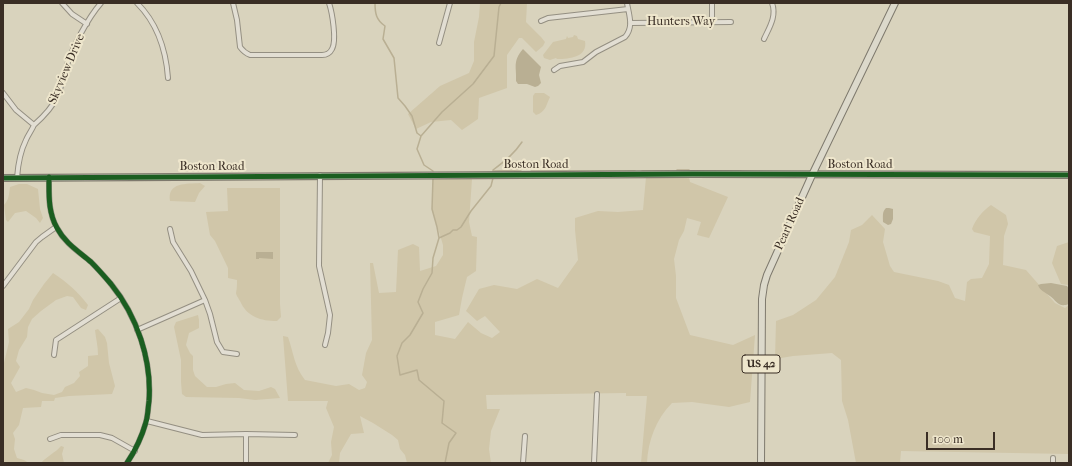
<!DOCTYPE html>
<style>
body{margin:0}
#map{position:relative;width:1072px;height:466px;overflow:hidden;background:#d9d3bd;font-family:"IM FELL French Canon",serif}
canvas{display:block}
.frame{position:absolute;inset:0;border:4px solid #3a2e25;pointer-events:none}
.scale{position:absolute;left:926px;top:432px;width:69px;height:18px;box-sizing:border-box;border:2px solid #3a2e25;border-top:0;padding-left:5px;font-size:12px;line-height:14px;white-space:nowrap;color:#3a2e25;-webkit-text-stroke:3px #eee6cc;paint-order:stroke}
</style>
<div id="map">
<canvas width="1072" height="466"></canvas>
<div class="frame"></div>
<div class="scale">100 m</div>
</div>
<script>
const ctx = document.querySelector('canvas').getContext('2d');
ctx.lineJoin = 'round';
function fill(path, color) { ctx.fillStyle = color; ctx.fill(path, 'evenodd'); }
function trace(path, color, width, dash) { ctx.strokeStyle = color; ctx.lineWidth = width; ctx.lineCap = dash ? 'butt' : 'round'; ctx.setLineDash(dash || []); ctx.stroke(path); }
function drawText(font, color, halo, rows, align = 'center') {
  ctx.font = font + ' "IM FELL French Canon",serif'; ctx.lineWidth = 4; ctx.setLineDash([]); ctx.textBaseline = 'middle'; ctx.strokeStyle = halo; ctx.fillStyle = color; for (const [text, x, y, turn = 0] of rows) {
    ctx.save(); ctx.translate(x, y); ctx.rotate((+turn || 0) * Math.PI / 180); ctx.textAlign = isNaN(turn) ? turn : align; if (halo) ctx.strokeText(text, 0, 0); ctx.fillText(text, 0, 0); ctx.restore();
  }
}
const green = new Path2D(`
 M480 3H527L526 22 541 37 545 42 543 46 536 52 522 38H519L507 55V88L479 98 478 119 462 130 451 120 431 122 416 129 408 114 440 86 469 73 474 61V42L479 17Z
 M574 35 577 36 578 39 585 41C588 57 570 59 557 59L556 58 550 60 544 58 543 55 553 42 566 39 567 36 568 38 573 37Z
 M535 93H544L550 97C546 105 546 112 536 115L533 112V96Z
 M646 177H689L690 182 728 197 709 238 697 235 701 222 687 218 684 231 679 240 674 259 676 276V298L690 335 733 345 755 335 750 402 729 407 692 402 672 403C656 419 648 441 647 463H641L647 396H626V393L486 395 487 409H500L491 431 489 449 491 463H407L405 455 400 449 398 440 392 435 373 423 360 416 364 433 351 434 340 453 339 463H328L332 455 331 442 334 427 326 408 328 401H288L283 336 288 337C294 354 294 366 305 380L336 386 349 384 359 390 365 388 367 382 362 375 366 353 372 340 370 263H373L379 293 396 292 398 250 413 244 419 247 420 271 436 266 443 255V245L432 209 433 178 472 179 469 222 472 236 477 237 476 271 467 277 462 298 459 315 435 322V335L455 339 468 322 481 333 492 338 500 332 485 316 477 321 466 311 479 289 494 285 517 289 537 279 558 288 578 260 575 230V218L598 211 618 212 643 210Z
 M200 183 205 186 199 193 195 202 170 201C167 182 187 184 200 183Z
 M19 184H27L38 189 40 209 43 218 40 223 36 218 26 211 15 213 8 222 6 220 4 205C9 200 9 194 10 187Z
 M227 188H280V304L281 317 277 321C261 321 247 317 240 301 239 299 236 295 236 293 237 288 237 285 237 280L228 278V268L215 241 210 235 206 212 228 211Z
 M991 205 1006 215 1008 224 1004 236 1003 265 1026 270 1055 303 1065 308 1069 305V454L901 451 900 463H856L848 420 842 401 841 360 832 353 793 356 775 359 776 321 793 315 816 300 835 277 849 242 851 230 862 225 872 215 885 229 883 242 890 266 894 272 938 281 949 285 955 298 965 301 967 282 971 279 982 278 989 264 990 236 974 232 972 229C976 218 983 211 991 205Z
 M1069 242V287L1068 285 1061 284 1052 263 1057 246Z
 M53 273C67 282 78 292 88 305L86 310 81 308 73 297 67 296 56 300 41 311 32 319 28 327 27 337 19 350 16 361 20 367 11 383 16 392 26 388 34 390 42 393 54 395 62 392 65 387 74 383 80 376 79 372 88 366V356L98 355C98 346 96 339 95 330L98 329 105 337 107 343 109 363 115 386 112 394 69 396 55 398 54 401H42L41 407 23 408 19 425 13 433 15 439 14 449 17 458 24 460 29 463H3V367L9 342 8 329 19 322 29 309 33 300 44 284Z
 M198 315 199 320V328L189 333 186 345 190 353 193 356V370L195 376 207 387H216L226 384 235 383 244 390 259 391 271 387 275 389 280 398 255 400 239 398 186 397 182 394 181 382V360L174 327 176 322Z
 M61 446 64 447 62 454 64 463H41C47 456 55 453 61 446Z`);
const water = new Path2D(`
 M523 49 541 67 539 75 541 83 538 86 535 87 527 84H518L516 81C517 67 512 62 523 49Z
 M886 208H889L893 209V219L891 224 888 225 883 222C883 216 882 212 886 208Z
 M256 252H273V259L259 258V259H256Z
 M1051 283 1067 286 1069 289V304C1058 308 1057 301 1050 296 1045 292 1040 291 1038 285L1041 284Z`);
const stream = new Path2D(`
 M375 3C375 13 376 20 385 26L383 39 394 58 398 98 405 106 412 116 417 133 421 136
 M677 170H689
 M433 171 424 165 417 149 421 136 442 112 473 84 494 56 499 7 501 3
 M493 171V170C505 161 514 154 522 142
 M493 171 521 170
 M531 171H635
 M642 171H669
 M697 171H741
 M433 178 432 209 437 227 439 238 433 258 432 273 423 289 418 302 423 313 410 335 402 343 397 356 400 375 417 370 419 380 444 401 442 423 456 433 449 443 445 463
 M439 238 450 233 453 230H457L461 227 471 211 491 186 493 178`);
const street = new Path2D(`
 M62 3 72 14 87 24
 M137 3C157 23 166 50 168 78
 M233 3 237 20 240 47C243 51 245 53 250 55H322C326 55 330 53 332 49 337 40 332 12 329 3
 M541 21 548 18 628 9
 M712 22V3
 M630 23 731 22
 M764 39C769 28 777 16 772 3
 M439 43 450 3
 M554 70 560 66 583 62 596 52 625 37C634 27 629 15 627 3
 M3 93 16 110 34 125
 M320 175 319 266 330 315 328 333 325 345
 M49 177C49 195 48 212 57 228 65 243 78 251 91 262 98 269 105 277 111 284 137 316 152 360 149 401 148 408 148 415 146 422 142 436 135 451 127 463
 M17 178C18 164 20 152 26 140 28 135 32 130 34 125 43 117 52 108 57 97 62 87 63 75 67 65 73 46 88 18 101 3
 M170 229 173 242 191 271 205 300 210 314 217 342 223 352 237 354
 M3 286 36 242 42 237 56 227
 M137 330 205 300
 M54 355 56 340 121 298
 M147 421 202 435 246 434 295 435
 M50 439 61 435H100L112 438 135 451
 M246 463V434
 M523 463 525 436
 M594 463 597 394
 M1053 463V458`);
const secondary = new Path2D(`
 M3 178 692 174 1069 175`);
const primary = new Path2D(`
 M761 463 762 299 764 285 767 275 812 175 895 3`);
const cycleway = new Path2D(`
 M49 177C49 195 48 212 57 228 65 243 78 251 91 262 98 269 105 277 111 284 137 316 152 360 149 401 148 408 148 415 146 422 142 436 135 451 127 463
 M3 178 692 174 1069 175`);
const shields = [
 [761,364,38]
];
const shieldNames = [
 ["US 42",761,364]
];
const streetNames = [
 ["Hunters Way",681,22],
 ["Skyview Drive",67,69,-67],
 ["Boston Road",536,165],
 ["Boston Road",860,165],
 ["Boston Road",212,167],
 ["Pearl Road",790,224,-66]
];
fill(green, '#d0c6a9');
fill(water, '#b9af93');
trace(stream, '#b9af93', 1.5);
trace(street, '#948f82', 6);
trace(secondary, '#7e796d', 8);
trace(primary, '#7e796d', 8);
trace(street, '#e2ded3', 4);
trace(secondary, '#e2ded3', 5.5);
trace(primary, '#dcd9cb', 6);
trace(cycleway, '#1b5e20', 5);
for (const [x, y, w] of shields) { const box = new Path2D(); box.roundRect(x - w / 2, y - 9, w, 18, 3); ctx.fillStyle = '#eee6cc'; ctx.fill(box); trace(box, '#3a2e25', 1); }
drawText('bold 11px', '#3a2e25', null, shieldNames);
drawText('12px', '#3a2e25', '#eee6cc', streetNames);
</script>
